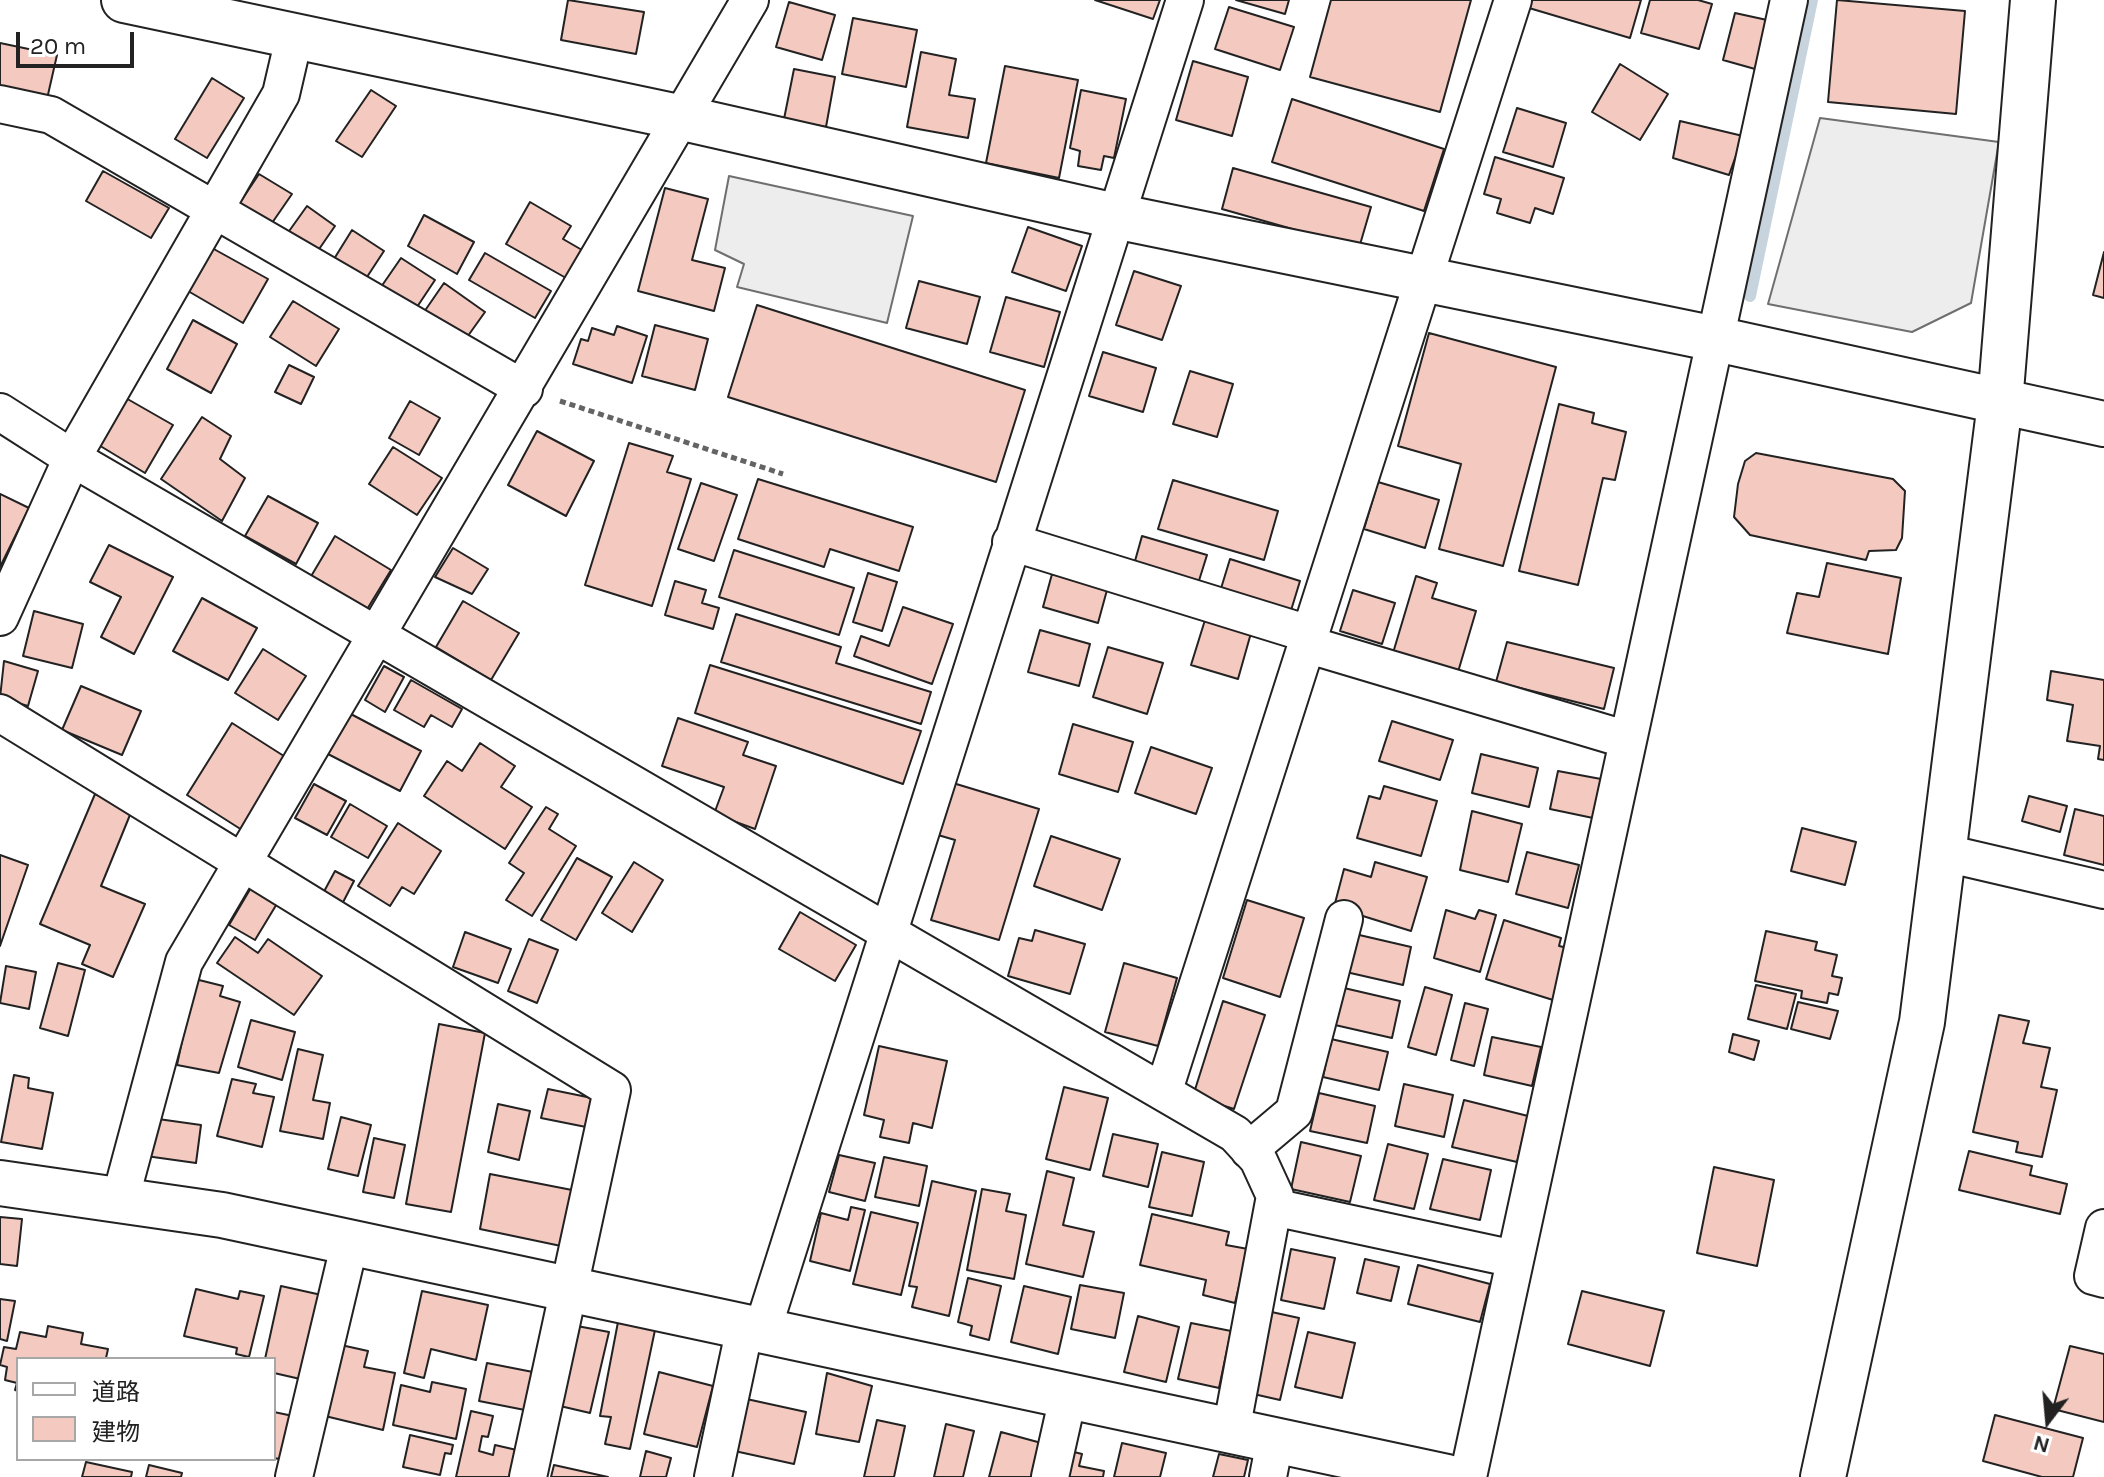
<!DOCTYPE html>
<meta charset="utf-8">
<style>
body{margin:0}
#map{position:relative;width:2104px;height:1477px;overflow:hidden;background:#fff;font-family:Karla,"Noto Sans JP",sans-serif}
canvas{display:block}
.legend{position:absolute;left:16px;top:1357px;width:260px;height:104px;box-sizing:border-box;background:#fff;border:2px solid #a7a7a7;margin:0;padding:10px 14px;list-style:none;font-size:24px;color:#222}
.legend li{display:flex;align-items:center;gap:16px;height:40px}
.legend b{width:40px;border:2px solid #a7a7a7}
.north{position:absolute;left:2008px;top:1381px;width:80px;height:80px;-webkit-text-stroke:6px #fff;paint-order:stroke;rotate:196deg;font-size:22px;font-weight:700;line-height:32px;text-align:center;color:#222}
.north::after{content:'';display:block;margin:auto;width:28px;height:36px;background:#222;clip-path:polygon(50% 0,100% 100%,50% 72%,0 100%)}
.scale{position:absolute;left:16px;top:32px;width:118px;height:36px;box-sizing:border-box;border:4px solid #222;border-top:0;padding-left:10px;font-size:24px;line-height:28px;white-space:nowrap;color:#222;-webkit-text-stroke:6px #fff;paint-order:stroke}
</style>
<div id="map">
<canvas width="2104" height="1477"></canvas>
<ul class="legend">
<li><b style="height:10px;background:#fff"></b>道路</li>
<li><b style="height:22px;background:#f3c9c0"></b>建物</li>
</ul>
<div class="north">N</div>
<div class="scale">20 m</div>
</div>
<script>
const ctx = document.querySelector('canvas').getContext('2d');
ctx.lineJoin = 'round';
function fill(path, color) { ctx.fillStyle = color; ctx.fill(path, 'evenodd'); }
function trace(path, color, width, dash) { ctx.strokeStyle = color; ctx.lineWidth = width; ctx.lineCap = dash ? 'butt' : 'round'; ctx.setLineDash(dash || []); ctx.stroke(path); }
const parking = new Path2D(`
 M1820 118 1999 142 1971 303 1912 332 1768 304Z
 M729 176 913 216 887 323 737 287 744 264 715 250Z`);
const stream = new Path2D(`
 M1750 296 1812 0`);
const building = new Path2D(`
 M568 0 644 12 636 54 561 40Z
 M1095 0H1160L1153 19Z
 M1236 0H1289L1285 14Z
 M1331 0H1471L1440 112 1310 77Z
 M1532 0H1641L1630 38 1529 8Z
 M1650 0H1698L1712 4 1699 49 1641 33Z
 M1837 0 1965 11 1956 114 1828 102Z
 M789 2 835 15 822 60 776 47Z
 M1229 7 1294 27 1280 70 1215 49Z
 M1735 13 1767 20 1755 69 1723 60Z
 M853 18 917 30 906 87 842 74Z
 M0 43 57 55 47 99 0 89Z
 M921 52 956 59 949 95 975 99 968 138 907 127Z
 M1193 61 1248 77 1232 136 1176 120Z
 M1620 64 1668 94 1640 140 1592 112Z
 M1005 66 1078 80 1059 178 986 163Z
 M794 69 835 77 826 127 784 119Z
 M212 78 244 98 207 158 175 139Z
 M371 90 396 106 362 157 336 141Z
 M1081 90 1126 99 1114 158 1104 156 1101 170 1078 166 1080 151 1070 148Z
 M1292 99 1444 149 1424 211 1272 162Z
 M1517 108 1566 123 1553 167 1503 152Z
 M1680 121 1743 136 1729 175 1673 158Z
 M1495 157 1564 178 1553 214 1535 208 1530 223 1497 213 1501 199 1484 194Z
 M1233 168 1371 207 1359 248 1222 209Z
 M103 171 169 208 151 238 86 201Z
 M259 174 292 194 272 223 239 204Z
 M665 188 708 199 692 260 725 268 714 311 638 291Z
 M530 202 571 226 563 239 582 250 566 278 506 244Z
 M307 206 335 226 315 255 287 234Z
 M424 215 474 242 457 274 408 246Z
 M1028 227 1082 246 1066 291 1012 272Z
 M352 230 384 251 365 280 334 259Z
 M212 248 268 279 243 323 188 291Z
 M2104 252V298L2093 295Z
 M485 253 551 291 535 318 469 280Z
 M401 258 435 280 415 310 381 287Z
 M1134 271 1181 286 1162 340 1116 325Z
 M919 281 980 297 967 344 906 328Z
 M444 283 485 312 465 340 424 312Z
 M1006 297 1060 312 1044 367 990 352Z
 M293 301 339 329 316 366 270 337Z
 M757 305 1025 390 996 482 728 397Z
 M193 320 237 344 211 393 167 369Z
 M655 325 708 339 695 390 642 376Z
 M617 326 647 336 632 383 573 364 581 339 588 341 592 328 614 335Z
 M1429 333 1556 367 1503 566 1439 549 1461 464 1398 446Z
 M1103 352 1156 368 1143 412 1089 396Z
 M289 365 314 377 301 404 275 392Z
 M1190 371 1233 384 1217 437 1173 424Z
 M124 397 173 425 145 473 97 444Z
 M410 401 440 418 419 455 389 438Z
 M1559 404 1594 413 1592 423 1626 432 1615 480 1603 478 1578 585 1519 571Z
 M202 417 231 436 220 459 245 478 222 521 161 479Z
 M537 431 594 461 566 516 508 485Z
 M629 443 673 456 667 472 691 479 652 606 585 585Z
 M393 447 442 478 417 515 369 484Z
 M1756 453 1893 479 1905 491 1902 538 1896 550 1869 551 1866 560 1750 535 1734 517 1738 484 1745 461Z
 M758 479 913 527 899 571 830 549 824 567 738 539Z
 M1173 480 1278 511 1264 560 1158 529Z
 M1378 482 1439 500 1425 548 1364 529Z
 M701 483 737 495 714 561 678 549Z
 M0 494 29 508 0 567Z
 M268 496 318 523 296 564 245 536Z
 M335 536 391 570 366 611 310 578Z
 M1142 536 1207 555 1197 587 1133 568Z
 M109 545 173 577 134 654 101 637 121 597 90 582Z
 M453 548 488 569 472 594 435 577Z
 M734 550 854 588 839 635 719 597Z
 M1230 559 1300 581 1289 617 1219 595Z
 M1827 563 1901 578 1888 654 1787 633 1797 593 1819 597Z
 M868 573 897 582 882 631 853 622Z
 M1052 574 1107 590 1098 623 1043 607Z
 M1416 576 1437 583 1432 598 1476 611 1458 672 1393 653Z
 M675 581 706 590 702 603 719 608 713 629 665 615Z
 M1353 590 1395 603 1382 644 1340 631Z
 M202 598 257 628 228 680 173 651Z
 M463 601 519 633 491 680 436 647Z
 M903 607 953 624 932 684 854 656 861 636 889 646Z
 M34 611 83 624 72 668 23 656Z
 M736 614 841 647 836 663 931 692 921 724 721 662Z
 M1205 620 1251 633 1238 679 1191 665Z
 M1040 630 1090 644 1079 686 1028 672Z
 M1507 642 1614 668 1604 709 1496 682Z
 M1108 647 1163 663 1147 714 1093 697Z
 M263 649 306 676 278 720 235 693Z
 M4 661 38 671 28 706 0 698Z
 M710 665 921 731 903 784 695 713Z
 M384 666 404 677 385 712 365 700Z
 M2051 671 2104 680V760L2098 759 2100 746 2067 741 2073 705 2047 700Z
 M411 680 462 709 452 727 431 715 424 727 394 710Z
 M81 686 141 711 122 755 62 730Z
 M347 712 421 751 400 791 326 753Z
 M678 718 748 742 743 755 776 766 755 829 714 814 724 787 662 766Z
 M1392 721 1453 740 1440 780 1379 761Z
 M232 723 287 758 242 830 187 795Z
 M1073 724 1133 742 1118 792 1059 774Z
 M480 743 515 766 501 787 532 807 505 849 424 796 447 761 462 771Z
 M1151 747 1212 768 1196 814 1135 793Z
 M1481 754 1538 768 1529 807 1472 793Z
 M1558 771 1601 779 1593 818 1550 809Z
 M953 783 1039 809 999 940 931 920 955 840 938 835Z
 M314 784 346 801 327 835 295 818Z
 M1384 786 1437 801 1421 856 1357 838 1369 796 1380 799Z
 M95 794 132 810 101 886 145 904 113 977 82 964 90 945 40 924Z
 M2029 796 2067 806 2060 832 2022 821Z
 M350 804 387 826 368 858 331 837Z
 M546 807 558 814 549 829 576 846 532 916 506 900 524 873 509 863Z
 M2075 809 2104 816V865L2064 855Z
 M1472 811 1522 824 1508 882 1460 870Z
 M398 823 441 851 414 894 402 887 390 906 358 886Z
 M1802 828 1856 842 1845 885 1791 871Z
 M1051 836 1120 859 1102 910 1034 886Z
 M1527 852 1579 865 1568 908 1516 894Z
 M0 855 28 865 0 946Z
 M577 858 612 877 576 940 541 920Z
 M634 862 663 880 632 932 602 913Z
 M1375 862 1427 877 1411 931 1334 907 1344 869 1371 877Z
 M335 871 354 881 339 910 320 899Z
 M252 886 278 902 255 940 229 925Z
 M1247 900 1304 918 1280 997 1223 978Z
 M1446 910 1475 919 1479 910 1496 915 1480 972 1434 958Z
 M800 912 856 945 835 981 779 949Z
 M1504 920 1561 938 1559 946 1568 948 1553 1000 1486 979Z
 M1035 930 1085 944 1070 994 1008 976 1019 938 1032 941Z
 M1766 931 1817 942 1815 950 1837 955 1832 976 1842 978 1838 995 1829 993 1827 1003 1801 998 1802 991 1755 981Z
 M465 932 511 949 498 983 453 967Z
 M1355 934 1411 947 1403 985 1346 972Z
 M235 937 258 953 268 939 322 976 294 1015 217 963Z
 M529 939 558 950 537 1003 508 991Z
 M58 963 85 970 68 1036 40 1028Z
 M1124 963 1177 978 1158 1046 1105 1032Z
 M6 966 36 972 29 1009 0 1003Z
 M195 979 223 986 220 996 240 1002 219 1073 177 1065Z
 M1756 985 1796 994 1787 1029 1748 1019Z
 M1425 987 1452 995 1436 1055 1408 1047Z
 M1344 988 1400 1001 1392 1038 1335 1025Z
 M1223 1001 1265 1015 1234 1109 1193 1096Z
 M1798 1002 1838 1011 1830 1039 1791 1029Z
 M1465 1003 1488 1009 1474 1066 1451 1060Z
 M1999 1015 2029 1021 2023 1043 2050 1048 2041 1087 2057 1090 2042 1157 2016 1152 2018 1142 1973 1132Z
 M251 1020 295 1032 282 1080 238 1067Z
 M439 1024 485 1033 451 1212 406 1204Z
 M1733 1034 1759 1041 1754 1060 1729 1052Z
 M1492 1037 1541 1047 1532 1086 1484 1075Z
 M1331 1039 1388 1052 1379 1090 1323 1077Z
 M879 1046 947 1061 932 1128 913 1123 909 1143 880 1137 884 1120 864 1115Z
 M298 1049 323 1055 313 1100 330 1103 323 1139 280 1131Z
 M14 1075 29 1078 28 1088 53 1093 42 1149 1 1142Z
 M232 1079 256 1084 253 1093 274 1097 262 1147 217 1136Z
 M1404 1084 1453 1095 1444 1137 1395 1126Z
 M1064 1087 1108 1098 1090 1170 1046 1159Z
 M548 1089 592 1098 586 1127 541 1118Z
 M1319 1093 1375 1106 1367 1143 1310 1131Z
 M1464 1100 1528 1116 1517 1162 1452 1147Z
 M498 1104 530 1111 519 1160 488 1152Z
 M341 1117 371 1125 358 1176 328 1169Z
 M151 1118 201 1125 196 1163 146 1156Z
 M1113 1134 1158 1144 1148 1187 1103 1176Z
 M374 1138 405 1145 394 1198 363 1192Z
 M1301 1142 1361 1156 1350 1202 1291 1189Z
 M1388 1144 1428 1154 1414 1209 1374 1200Z
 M1969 1151 2032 1166 2030 1175 2067 1184 2060 1214 1959 1190Z
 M1162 1152 1204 1162 1192 1216 1149 1207Z
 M839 1155 875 1163 865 1201 829 1192Z
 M884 1157 927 1166 919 1206 875 1197Z
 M1443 1159 1491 1170 1480 1220 1430 1209Z
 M1714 1167 1774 1180 1757 1266 1697 1253Z
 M1047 1171 1074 1178 1063 1225 1094 1232 1083 1277 1026 1264Z
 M490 1174 572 1190 561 1246 480 1229Z
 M932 1181 976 1191 949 1316 912 1307 917 1287 909 1286Z
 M982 1189 1010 1194 1006 1211 1026 1215 1014 1279 967 1270Z
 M851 1207 865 1210 850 1271 810 1261 821 1213 848 1220Z
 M871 1212 918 1223 901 1295 853 1284Z
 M1152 1214 1229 1232 1226 1245 1248 1249 1235 1303 1203 1295 1206 1280 1140 1265Z
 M0 1217 22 1219 17 1266 0 1264Z
 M1291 1249 1335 1258 1324 1309 1281 1300Z
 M1365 1259 1399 1267 1391 1301 1357 1293Z
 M1418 1265 1490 1284 1480 1322 1408 1304Z
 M968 1278 1001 1286 989 1340 970 1335 972 1326 958 1322Z
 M1080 1285 1124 1293 1115 1338 1071 1329Z
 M281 1286 326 1296 309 1381 274 1373V1359H265Z
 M1024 1286 1071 1297 1058 1354 1011 1342Z
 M196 1289 238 1299 240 1291 264 1296 249 1357 236 1354 237 1348 184 1336Z
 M422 1291 488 1305 476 1360 431 1349 424 1378 404 1373Z
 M1582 1291 1664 1311 1650 1366 1568 1344Z
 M0 1299 15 1301 7 1341 0 1339Z
 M1267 1311 1299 1318 1280 1400 1249 1393Z
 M1138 1316 1179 1327 1166 1382 1124 1372Z
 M618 1322 655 1330 630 1449 605 1444 611 1417 600 1416Z
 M1191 1323 1231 1331 1219 1388 1178 1379Z
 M48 1326 83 1333 81 1344 108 1349 106 1358 111 1359H18V1391L15 1390 17 1383 5 1380 7 1367 0 1365 4 1347 16 1349 20 1332 46 1337Z
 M577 1326 609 1332 590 1413 560 1406Z
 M1308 1332 1355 1343 1342 1398 1295 1387Z
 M341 1345 368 1351 364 1367 395 1373 383 1430 325 1416Z
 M2070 1346 2104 1354V1422L2053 1409Z
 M487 1363 538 1373 530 1411 479 1401Z
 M659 1372 713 1386 697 1447 644 1434Z
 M827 1373 872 1386 859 1442 816 1434Z
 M432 1382 466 1389 456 1439 393 1425 401 1385 430 1392Z
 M742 1398 806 1412 794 1464 730 1450Z
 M471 1411 493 1416 488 1437 482 1436 479 1451 493 1455 495 1445 521 1451 516 1477H456Z
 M274 1412 293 1416 284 1460 274 1458Z
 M1995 1415 2083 1438 2073 1477H2042L1983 1461Z
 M877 1420 905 1426 894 1477H864Z
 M946 1424 974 1431 963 1477H934Z
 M1001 1432 1045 1444 1036 1477H989Z
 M410 1435 453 1445 451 1454 445 1453 440 1475 403 1467Z
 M1122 1443 1166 1453 1160 1477H1114Z
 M1066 1450 1082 1454 1079 1466 1104 1471 1103 1477H1060Z
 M646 1451 671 1458 666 1477H640Z
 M1219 1454 1248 1460 1244 1477H1213Z
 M86 1462 132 1472 131 1477H82Z
 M149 1465 182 1473 181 1477H146Z
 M554 1465 608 1477H551Z`);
const path = new Path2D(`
 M560 401 783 474`);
const minor = new Path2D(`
 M0 104 51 115 524 389
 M0 412 72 458 1235 1134 1258 1159 1275 1196 1231 1431
 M1011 542 1309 634
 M0 617 72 458 281 94 294 38
 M1306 644 1628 740
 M0 713 612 1090 528 1477
 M1945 853 2104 890
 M1164 1090 1513 0
 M1249 1150 1294 1112 1344 919
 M120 1200 184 962 750 0
 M1273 1207 1515 1259
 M2104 1228 2093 1276 2104 1279
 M762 1331 1185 0
 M294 1477 350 1242
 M713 1477 745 1327
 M1050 1477 1068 1397
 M1268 1477 1275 1441
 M1468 1477 1789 0`);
const tertiary = new Path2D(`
 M124 0 683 118 1115 216 1716 339 2104 424
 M0 1183 222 1215 1447 1477
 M1823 1477 1922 1022 2000 403 2033 0`);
fill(parking, '#ededed');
trace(parking, '#6f6f6f', 2);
trace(stream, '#c7d3dd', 12);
fill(building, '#f3c9c0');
trace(building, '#222', 2);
trace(minor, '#222', 40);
trace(tertiary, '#222', 48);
trace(path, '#646464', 5, [6, 4]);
trace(minor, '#fff', 36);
trace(tertiary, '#fff', 44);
</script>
